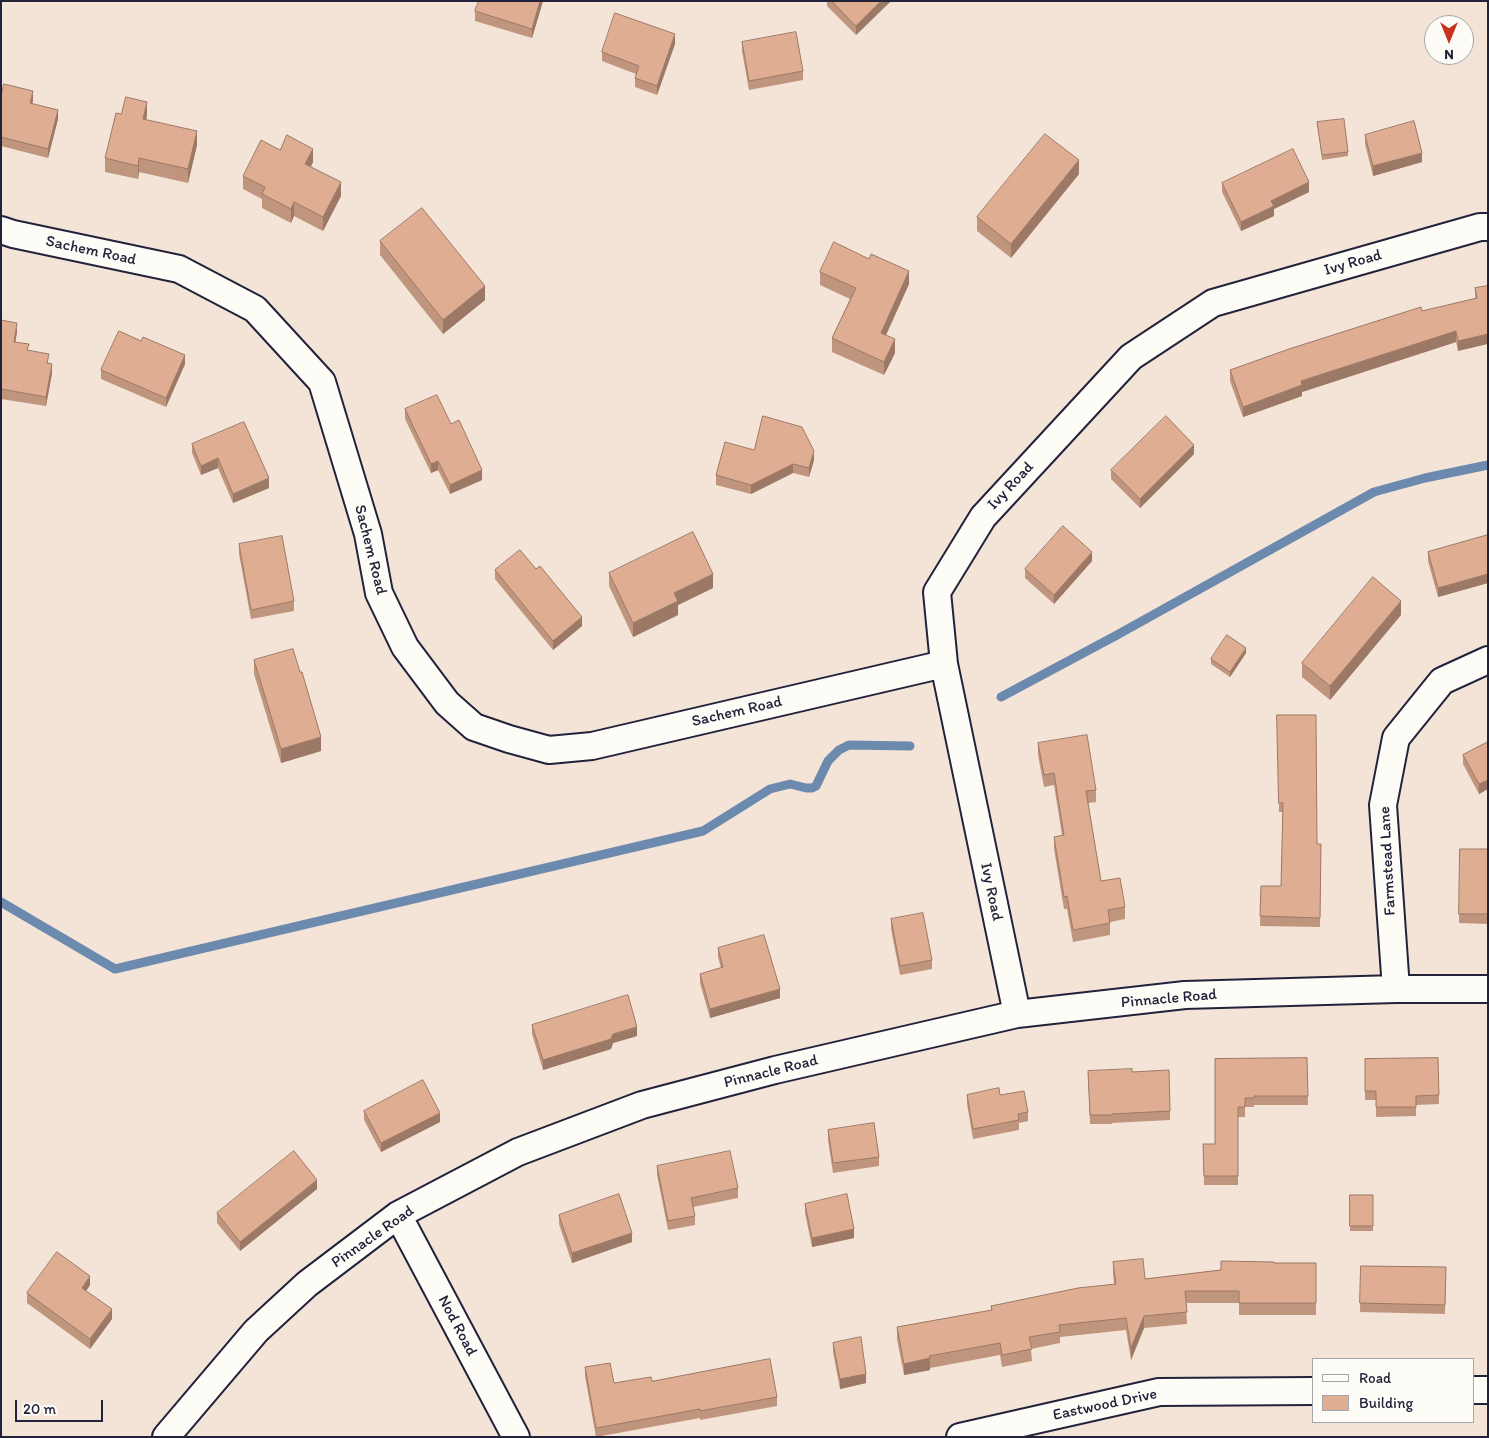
<!DOCTYPE html>
<style>
body{margin:0}
#map{position:relative;width:1489px;height:1438px;overflow:hidden;background:#f4e4d8;font-family:Itim,sans-serif}
canvas{display:block}
.frame{position:absolute;inset:0;border:2px solid #22223b;pointer-events:none}
.legend{position:absolute;left:1312px;top:1358px;width:162px;height:65px;box-sizing:border-box;background:#fdfcf7;border:1px solid #a5a5ac;margin:0;padding:6px 9px;list-style:none;font-size:15px;color:#22223b}
.legend li{display:flex;align-items:center;gap:10px;height:25px}
.legend b{width:25px;border:1px solid #a5a5ac}
.north{position:absolute;left:1424px;top:15px;width:50px;height:50px;box-sizing:border-box;background:#fdfcf7;border:1px solid #a5a5ac;border-radius:50%;rotate:180deg;font-size:14px;font-weight:700;line-height:20px;text-align:center;color:#22223b}
.north::after{content:'';display:block;margin:auto;width:18px;height:22px;background:#c8321e;clip-path:polygon(50% 0,100% 100%,50% 72%,0 100%)}
.scale{position:absolute;left:15px;top:1400px;width:88px;height:22px;box-sizing:border-box;border:2px solid #22223b;border-top:0;padding-left:6px;font-size:15px;line-height:18px;white-space:nowrap;color:#22223b;-webkit-text-stroke:4px #fdfcf7;paint-order:stroke}
</style>
<div id="map">
<canvas width="1489" height="1438"></canvas>
<div class="frame"></div>
<ul class="legend">
<li><b style="height:6px;background:#fdfcf7"></b>Road</li>
<li><b style="height:14px;background:#dfad91"></b>Building</li>
</ul>
<div class="north">N</div>
<div class="scale">20 m</div>
</div>
<script>
const ctx = document.querySelector('canvas').getContext('2d');
ctx.lineJoin = 'round';
function trace(path, color, width, dash) { ctx.strokeStyle = color; ctx.lineWidth = width; ctx.lineCap = dash ? 'butt' : 'round'; ctx.setLineDash(dash || []); ctx.stroke(path); }
function fill(path, color) { ctx.fillStyle = color; ctx.fill(path, 'evenodd'); }
function drawText(font, color, halo, rows, align = 'center') {
  ctx.font = font + ' Itim,sans-serif'; ctx.lineWidth = 5; ctx.setLineDash([]); ctx.textBaseline = 'middle'; ctx.strokeStyle = halo; ctx.fillStyle = color; for (const [text, x, y, turn = 0] of rows) {
    ctx.save(); ctx.translate(x, y); ctx.rotate((+turn || 0) * Math.PI / 180); ctx.textAlign = isNaN(turn) ? turn : align; if (halo) ctx.strokeText(text, 0, 0); ctx.fillText(text, 0, 0); ctx.restore();
  }
}
const stream = new Path2D(`
 M1001 697 1117 635 1374 492 1425 478 1488 465
 M1 902 115 969 703 831 770 789 790 784 806 788H812L816 786 828 761 839 750 849 745 910 746`);
const minor = new Path2D(`
 M1 230 13 234 179 269 255 309 322 382 368 534 379 593 405 647 447 703 474 727 509 739 549 750 592 746 944 664
 M1396 989 1383 805 1396 738 1442 681 1488 660
 M1017 1014 944 664 937 592 983 517 1131 357 1213 303 1480 227H1488
 M398 1215 516 1437
 M1473 1390H1488
 M166 1437 256 1331 307 1284 398 1215 518 1152 642 1105 775 1070 1017 1014 1185 995 1396 989H1488
 M960 1437 1159 1392 1313 1391`);
const wall = new Path2D(`
 M543 1 532 38 475 21V11Z
 M827 1H890V2L856 35 827 6Z
 M742 42 803 71V80L749 90 742 51Z
 M675 44 657 95 635 87V78L636 74 602 61V52Z
 M1 96 33 100 32 104 58 119 48 158 1 146Z
 M121 114 147 115 146 120 197 145 188 183 139 172 138 179 105 172V158Z
 M1317 122 1348 152V156L1322 160Z
 M1365 135 1422 162 1373 176 1365 144Z
 M313 162 311 167 341 196 323 231 294 216 291 223 262 208V199L243 189V176Z
 M1079 174 1011 258 977 231V217Z
 M1222 183 1309 192 1274 209V216L1241 231 1222 192Z
 M380 241 485 300 443 334 380 255Z
 M820 272 909 284 886 335 895 353 884 375 832 352V338L850 299 820 285Z
 M1488 286 1458 351 1456 342 1302 392V396L1243 417 1230 381V370L1475 298V288Z
 M1 320 17 332 15 342 49 363 52 373 46 406 1 399Z
 M141 341 185 364 166 407 101 379V370Z
 M405 409 451 424 482 480 450 494 438 470 431 473 405 419Z
 M192 444 269 488 233 503 218 468 201 475 192 453Z
 M754 450 814 460 809 477 793 473 751 494 716 485V475Z
 M1194 454 1140 508 1111 479V470Z
 M1488 535V583L1438 597 1428 561V552Z
 M239 544 294 601V611L251 619 239 554Z
 M1092 561 1054 604 1025 578V569Z
 M536 569 582 626 553 650 495 579V570Z
 M609 573 713 588 678 605V615L633 637 609 586Z
 M1401 615 1330 700 1302 677V663Z
 M1246 653 1230 677 1211 664V659Z
 M254 660 321 751 281 763 254 674Z
 M1277 715 1317 844H1321L1320 927 1260 926 1261 886H1281L1283 812H1279Z
 M1488 742V789L1479 794 1463 764V755Z
 M1038 743 1096 790V802L1088 803 1101 881 1125 907V919L1110 922V935L1073 942 1067 909H1064L1054 849V837L1062 835 1054 785 1044 787 1038 755Z
 M1460 849H1488V924L1459 923Z
 M891 919 932 960V969L900 975 891 929Z
 M718 948 780 998 710 1018 700 983V974L721 968 718 957Z
 M532 1025 637 1036 613 1043 611 1049 543 1070 532 1034Z
 M1307 1058 1308 1105H1254V1107H1245V1117H1238V1185H1204L1203 1144H1215V1059Z
 M1438 1058 1439 1104 1416 1105V1116L1376 1117V1100H1365V1059Z
 M1088 1071 1132 1072 1170 1111V1120L1112 1123V1124H1090Z
 M967 1095H1000L1028 1112V1121L1019 1123V1130L973 1139 967 1104Z
 M364 1111 440 1122 381 1152 364 1120Z
 M828 1130 879 1157V1166L833 1173 828 1140Z
 M657 1166 738 1188V1198L693 1207 695 1216V1225L668 1230 657 1175Z
 M317 1189 240 1251 217 1223V1213Z
 M1350 1195H1373V1231H1350Z
 M805 1204 854 1238 812 1247 805 1213Z
 M559 1215 632 1242 572 1263 559 1224Z
 M1113 1262 1145 1279 1274 1263H1316V1315H1239V1303H1186L1187 1324 1144 1328 1131 1360 1126 1330 1060 1337V1343L1031 1349 1032 1361 1002 1367 1000 1355 930 1368V1370L904 1375 897 1339V1327L991 1310V1306L1114 1284 1113 1273Z
 M1361 1266 1446 1267 1445 1314 1360 1312Z
 M90 1285 86 1291 112 1319 90 1349 27 1303V1293Z
 M833 1343 866 1383 840 1389 833 1352Z
 M585 1367 614 1383 652 1381 777 1397V1406L700 1420V1418L596 1437 585 1376Z`);
const shadedWall = new Path2D(`
 M540 1H543L532 38V29Z
 M881 1 890 2 856 35V26Z
 M675 34V44L657 95V86Z
 M33 91V100L30 113V103Z
 M147 102V115L143 133V119Z
 M58 110V119L48 158V149Z
 M197 131V145L188 183V169Z
 M313 149V162L305 177V164Z
 M1422 153V162L1373 176V166Z
 M139 158V172L138 179V166Z
 M1079 160V174L1011 258V244Z
 M341 182V196L323 231V217Z
 M1309 182V192L1274 209V216L1241 231V222L1271 201Z
 M294 202V216L291 223V209Z
 M909 271V284L881 346V333Z
 M485 286V300L443 334V320Z
 M17 323V332L14 351V342Z
 M1456 331V342L1302 392V396L1243 417V407L1301 381Z
 M1488 334V344L1458 351V341Z
 M895 339V353L884 375V362Z
 M185 355V364L166 407V398Z
 M52 364V373L46 406V397Z
 M1194 445V454L1140 508V499Z
 M814 451V460L809 477V468Z
 M218 458V468L201 475V466Z
 M438 461V470L431 473V464Z
 M793 464V473L751 494V485Z
 M482 470V480L450 494V485Z
 M269 478V488L233 503V494Z
 M1092 552V561L1054 604V595Z
 M713 574V588L678 605V615L633 637V623L674 593Z
 M1488 574V583L1438 597V588Z
 M1401 601V615L1330 700V686Z
 M582 617V626L553 650V641Z
 M1246 648V653L1230 677V672Z
 M321 737V751L281 763V749Z
 M1488 780V789L1479 794V784Z
 M780 989V998L710 1018V1009Z
 M637 1027V1036L613 1043 611 1049 543 1070V1060L613 1034Z
 M440 1113V1122L381 1152V1143Z
 M317 1180V1189L240 1251V1242Z
 M854 1229V1238L812 1247V1238Z
 M632 1233V1242L572 1263V1253Z
 M90 1276V1285L82 1297V1288Z
 M112 1309V1319L90 1349V1339Z
 M1144 1316V1328L1131 1360V1348Z
 M930 1358V1370L904 1375V1364Z
 M866 1374V1383L840 1389V1379Z`);
const building = new Path2D(`
 M479 1H540L532 29 475 11Z
 M832 1H881L856 26Z
 M615 13 675 34 657 86 635 78 639 66 602 52Z
 M796 32 803 71 749 81 742 42Z
 M4 84 33 91 30 103 58 110 48 149 1 137V96Z
 M126 97 147 102 143 119 197 131 188 169 139 158 138 166 105 158 116 113 121 114Z
 M1344 119 1348 152 1322 155 1317 122Z
 M1414 121 1422 153 1373 166 1365 135Z
 M1045 134 1079 160 1011 244 977 217Z
 M287 135 313 149 305 164 341 182 323 217 294 202 291 209 262 194 265 187 243 176 261 140 280 150Z
 M1293 149 1309 182 1271 201 1274 206 1241 222 1222 183Z
 M422 208 485 286 443 320 380 241Z
 M834 242 869 259 871 254 909 271 881 333 895 339 884 362 832 338 856 288 820 272Z
 M1488 286V334L1458 341 1456 331 1301 381 1302 385 1243 407 1230 370 1289 349 1421 307 1422 311 1477 298 1475 288Z
 M1 320 17 323 14 342 29 344 27 350 49 354 47 363 52 364 46 397 1 389Z
 M119 331 141 341 143 337 185 355 166 398 101 370Z
 M437 395 451 424 459 420 482 470 450 485 438 461 431 464 405 409Z
 M763 416 802 427 814 451 809 468 793 464 751 485 716 475 725 442 754 450Z
 M1166 416 1194 445 1140 499 1111 470Z
 M244 422 269 478 233 494 218 458 201 466 192 444Z
 M1063 526 1092 552 1054 595 1025 569Z
 M693 532 713 574 674 593 678 601 633 623 609 573Z
 M1488 535V574L1438 588 1428 552Z
 M282 536 294 601 251 610 239 544Z
 M520 550 536 569 540 566 582 617 553 641 495 570Z
 M1373 577 1401 601 1330 686 1302 663Z
 M1227 635 1246 648 1230 672 1211 659Z
 M293 649 300 672H302L321 737 281 749 254 660Z
 M1277 715H1316L1317 844H1321L1320 918 1260 916 1261 886H1281L1283 803H1279Z
 M1087 735 1096 790 1086 791 1101 881 1120 878 1125 907 1108 910 1110 923 1073 930 1067 896 1064 897 1054 837 1064 835 1054 773 1044 775 1038 743Z
 M1488 742V780L1479 784 1463 755Z
 M1460 849H1488V914H1459Z
 M923 913 932 960 900 966 891 919Z
 M764 935 780 989 710 1009 700 974 723 967 718 948Z
 M628 995 637 1027 613 1034 611 1039 543 1060 532 1025Z
 M1307 1058 1308 1096H1254V1098H1245V1107H1238V1176H1204L1203 1144H1215V1059Z
 M1438 1058 1439 1095 1416 1096V1107H1376V1091H1365V1059Z
 M1132 1069V1072L1169 1070 1170 1111 1112 1114V1115H1090L1088 1071Z
 M423 1080 440 1113 381 1143 364 1111Z
 M999 1088 1000 1095 1024 1091 1028 1112 1018 1114 1019 1120 973 1129 967 1095Z
 M874 1123 879 1157 833 1163 828 1130Z
 M294 1151 317 1180 240 1242 217 1213Z
 M730 1151 738 1188 691 1198 695 1216 668 1221 657 1166Z
 M619 1194 632 1233 572 1253 559 1215Z
 M847 1194 854 1229 812 1238 805 1204Z
 M1350 1195H1373V1226H1350Z
 M57 1252 90 1276 82 1288 112 1309 90 1339 27 1293Z
 M1143 1259 1145 1279 1221 1270V1261L1274 1262V1263H1316V1303H1239V1291H1185L1187 1312 1144 1316 1131 1348 1126 1318 1059 1325 1060 1332 1029 1337 1032 1349 1002 1355 1000 1343 929 1356 930 1358 904 1364 897 1327 992 1310 991 1306 1078 1288 1116 1284 1113 1262Z
 M1361 1266 1446 1267 1445 1305 1360 1303Z
 M861 1337 866 1374 840 1379 833 1343Z
 M770 1359 777 1397 700 1411V1409L596 1428 585 1367 610 1363 614 1383 651 1377 652 1381Z`);
const streetNames = [
 ["Sachem Road",91,251,12],
 ["Ivy Road",1353,263,-16],
 ["Ivy Road",1011,486,-47],
 ["Sachem Road",370,550,76],
 ["Sachem Road",737,712,-13],
 ["Farmstead Lane",1388,861,-93],
 ["Ivy Road",991,892,78],
 ["Pinnacle Road",1169,999,-5],
 ["Pinnacle Road",771,1072,-14],
 ["Pinnacle Road",373,1237,-35],
 ["Nod Road",457,1326,62],
 ["Eastwood Drive",1105,1405,-12]
];
trace(stream, '#6c89ae', 9);
trace(minor, '#22223b', 30);
trace(minor, '#fdfcf7', 26);
fill(wall, '#c0957d');
fill(shadedWall, '#9c7966');
fill(building, '#dfad91');
trace(building, '#9c7966', 1);
drawText('16px', '#22223b', '#fdfcf7', streetNames);
</script>
